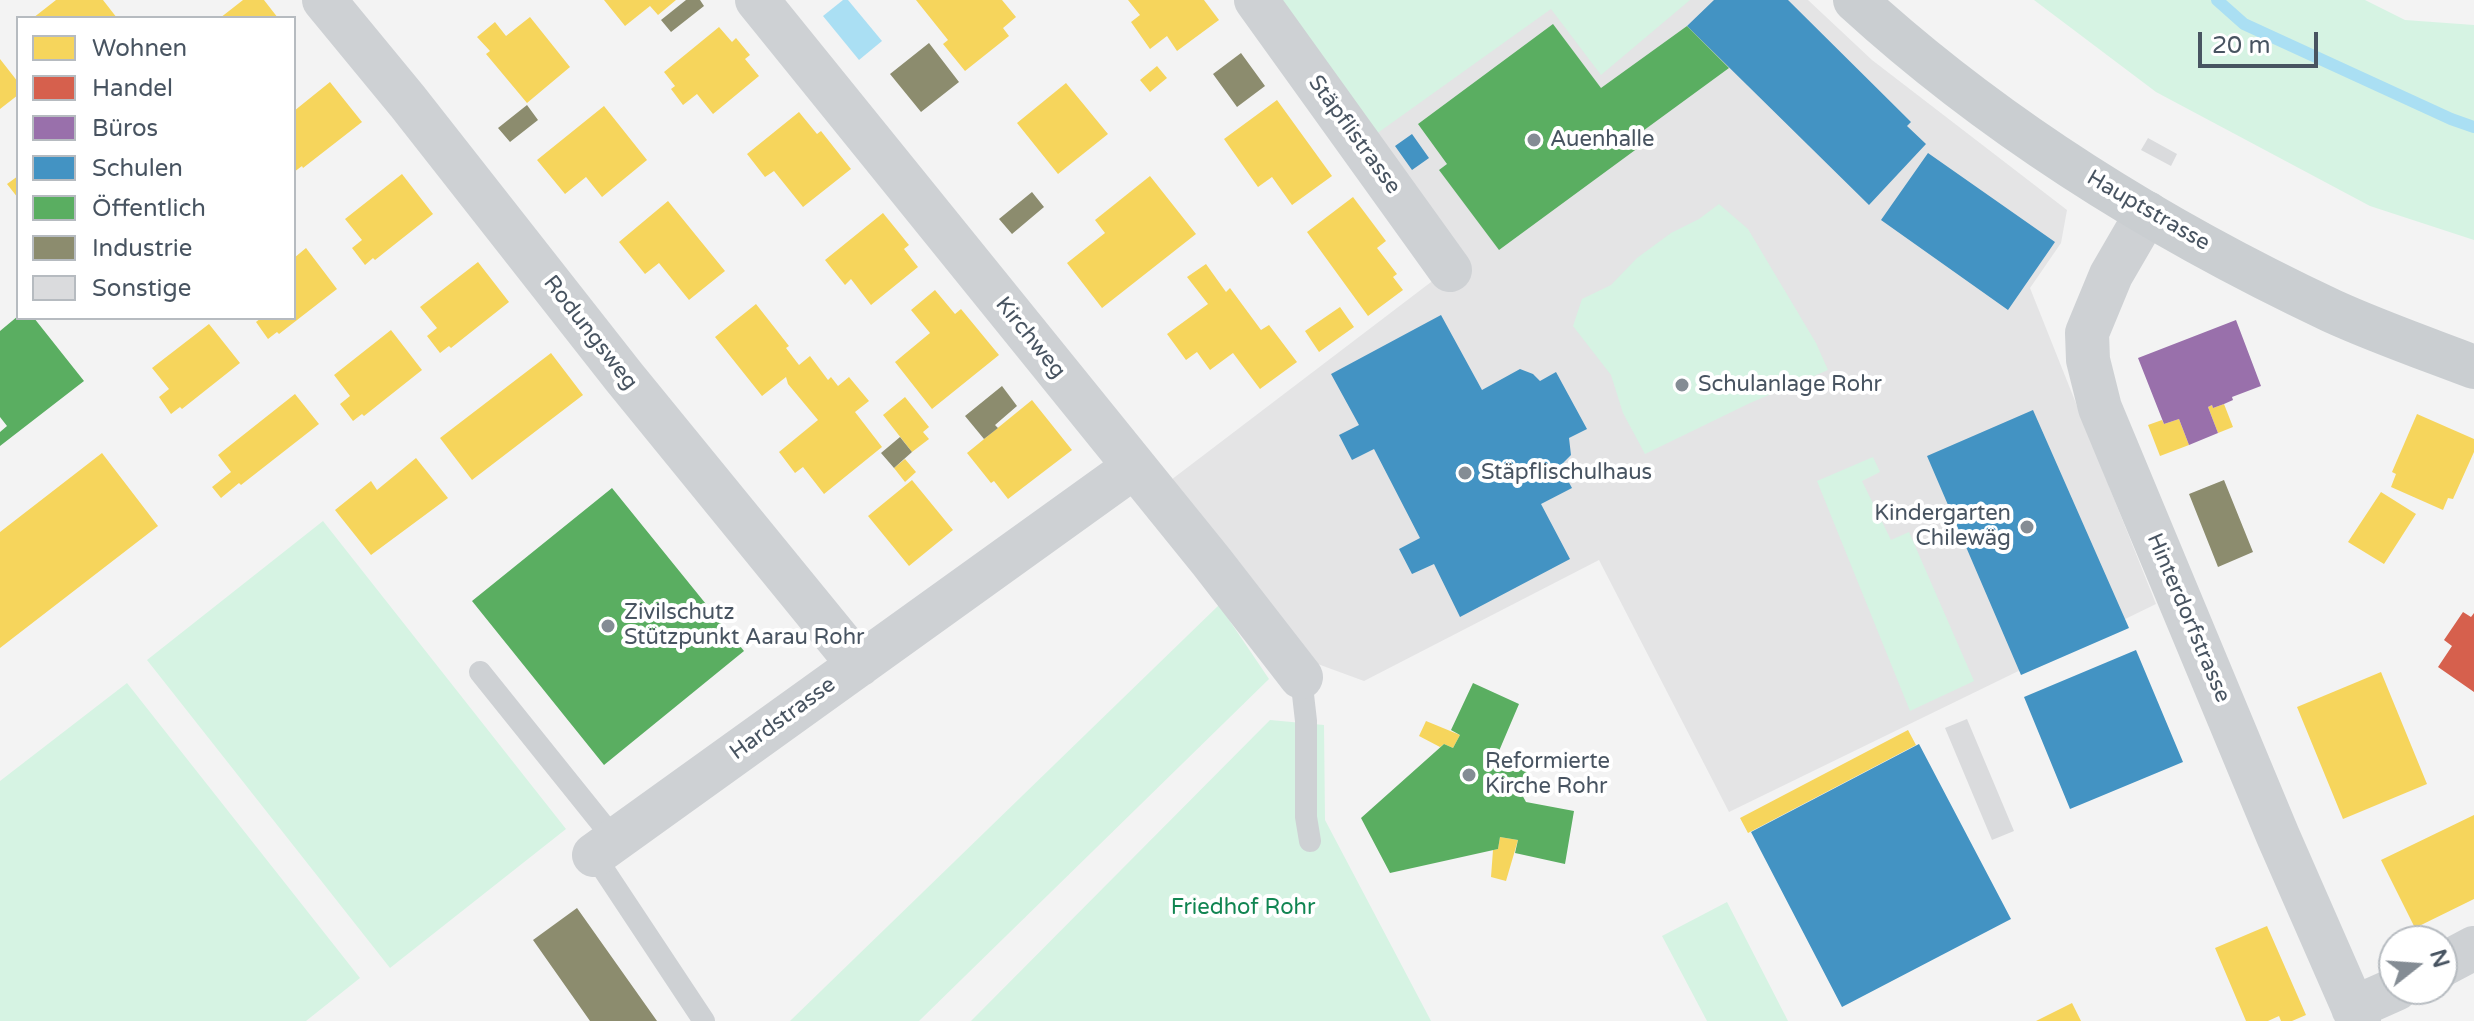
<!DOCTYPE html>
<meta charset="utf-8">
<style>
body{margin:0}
#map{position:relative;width:2474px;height:1021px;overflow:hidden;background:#f3f3f3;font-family:"Varela Round",sans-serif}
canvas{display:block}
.legend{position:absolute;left:16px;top:16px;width:280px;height:304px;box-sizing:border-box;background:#fff;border:2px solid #b6bbc0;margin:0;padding:10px 14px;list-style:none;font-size:24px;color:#485461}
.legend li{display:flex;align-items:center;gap:16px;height:40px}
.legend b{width:40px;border:2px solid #b6bbc0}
.north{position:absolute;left:2378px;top:925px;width:80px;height:80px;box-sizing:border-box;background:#fff;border:2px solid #b6bbc0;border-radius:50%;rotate:73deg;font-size:22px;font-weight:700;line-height:32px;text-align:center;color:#485461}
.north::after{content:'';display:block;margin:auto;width:28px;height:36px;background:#848c94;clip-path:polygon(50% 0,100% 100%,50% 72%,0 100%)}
.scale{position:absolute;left:2198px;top:32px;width:120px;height:36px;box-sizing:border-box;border:4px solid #485461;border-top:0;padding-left:10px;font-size:24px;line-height:28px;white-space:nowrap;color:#485461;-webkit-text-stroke:6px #fff;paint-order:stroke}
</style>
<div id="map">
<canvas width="2474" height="1021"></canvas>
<ul class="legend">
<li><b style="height:22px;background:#f6d55c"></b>Wohnen</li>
<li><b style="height:22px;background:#d6604d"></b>Handel</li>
<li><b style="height:22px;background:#9970ab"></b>Büros</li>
<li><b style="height:22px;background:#4393c3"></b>Schulen</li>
<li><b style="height:22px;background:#5aae61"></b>Öffentlich</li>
<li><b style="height:22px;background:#8c8c6e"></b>Industrie</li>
<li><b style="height:22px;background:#dadbdd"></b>Sonstige</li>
</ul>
<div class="north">N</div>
<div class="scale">20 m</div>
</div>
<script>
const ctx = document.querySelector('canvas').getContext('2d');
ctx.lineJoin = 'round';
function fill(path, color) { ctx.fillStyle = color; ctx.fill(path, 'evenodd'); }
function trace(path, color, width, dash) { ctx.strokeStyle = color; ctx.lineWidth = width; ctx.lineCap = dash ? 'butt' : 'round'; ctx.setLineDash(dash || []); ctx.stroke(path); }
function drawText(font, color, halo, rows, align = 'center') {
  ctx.font = font + ' "Varela Round",sans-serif'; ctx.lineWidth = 8; ctx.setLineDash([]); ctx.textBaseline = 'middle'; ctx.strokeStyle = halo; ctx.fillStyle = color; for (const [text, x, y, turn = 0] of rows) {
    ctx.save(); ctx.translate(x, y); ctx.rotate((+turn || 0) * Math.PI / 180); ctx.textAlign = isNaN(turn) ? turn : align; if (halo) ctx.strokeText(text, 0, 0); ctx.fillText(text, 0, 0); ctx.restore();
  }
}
const education = new Path2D(`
 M1273 0H1808L1872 60 2067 210 2061 243 2030 288 2156 604 1729 812 1599 560 1364 681 1315 663 1167 483 1460 260Z`);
const green = new Path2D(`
 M1273 0H1690L1601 75 1551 9 1372 137Z
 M2034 0H2365L2405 20 2474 25V240L2370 206 2156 92Z
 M1719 204 1748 229 1816 343 1828 370 1750 403 1645 454 1623 413 1611 375 1573 326 1582 299 1611 285 1637 258 1671 233 1699 219Z
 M1873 457 1880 472 1862 481 1891 540 1909 532 1974 681 1910 711 1817 481Z
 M323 521 566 829 390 968 147 660Z
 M1219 605 1269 679 919 1021H790Z
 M127 683 360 978 306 1021H0V781Z
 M1270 720 1324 725 1325 820 1431 1021H971Z
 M1727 902 1788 1021H1707L1662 936Z`);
const water = new Path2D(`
 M843 0H848L882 41 859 60 823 16Z`);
const homes = new Path2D(`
 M56 0H103L117 18H33Z
 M243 0H264L278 18H220Z
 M604 0H676L658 15 650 6 625 26Z
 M916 0H1002L1016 17 1003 28 1009 36 965 71 943 44 948 40Z
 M1128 0H1204L1219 20 1177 51 1167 36 1150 49 1131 22 1140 15Z
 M530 17 570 67 527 103 486 54 490 51 477 37 495 22 506 36Z
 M719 27 732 42 736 38 750 55 745 59 759 76 713 114 697 94 683 105 671 89 675 86 664 72Z
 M0 59 18 82V95L0 109Z
 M1157 66 1167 78 1150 92 1140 80Z
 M330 82 362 122 303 168 302 166 294 172V111Z
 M1066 83 1108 134 1058 174 1017 123Z
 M1277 100 1332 176 1292 205 1272 177 1258 187 1224 139Z
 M604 106 647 160 602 197 586 177 565 194 537 160Z
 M799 112 817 134 821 131 851 169 803 207 774 171 765 177 747 154Z
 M402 174 433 214 375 260 373 258 365 265 352 248 362 240 345 219Z
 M18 176V198L7 184Z
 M1150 176 1196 234 1102 308 1067 263 1105 233 1095 220Z
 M1353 197 1386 241 1377 248 1397 274 1393 277 1403 290 1368 316 1307 232Z
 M668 201 725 271 689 300 659 263 645 274 619 242Z
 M883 213 909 245 904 249 918 267 871 305 851 279 845 285 825 260Z
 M306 248 337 289 279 334 277 332 268 339 256 322 261 318H294V258Z
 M478 262 509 302 451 348 449 346 440 353 427 336 437 328 420 307Z
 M1206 264 1226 292 1230 288 1261 330 1269 325 1297 362 1260 389 1233 353 1210 370 1197 352 1186 360 1167 334 1208 304 1187 277Z
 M935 290 955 314 961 309 999 355 932 409 895 362 930 333 911 310Z
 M756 304 789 346 786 348 799 365 810 356 828 380 831 377 838 386 849 377 869 401 855 412 882 447 824 494 803 467 795 473 779 452 818 420 788 384 786 377 762 396 715 337Z
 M1340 307 1354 327 1319 352 1305 331Z
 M209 324 240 363 182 409 180 407 171 414 159 397 169 389 152 368Z
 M391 330 422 370 364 416 362 414 353 421 340 404 350 396 334 375Z
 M551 353 583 395 472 480 440 438Z
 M295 394 319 424 241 485 239 483 221 498 212 487 231 472 218 455Z
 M905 397 929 427 923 432 929 439 912 452 883 415Z
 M1032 400 1072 450 1008 499 994 481 991 483 967 453Z
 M2224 404 2233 427 2218 433 2208 407 2212 405 2213 408Z
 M2417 414 2474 439V452L2453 499 2448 498 2443 510 2391 487 2396 474 2392 472Z
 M2179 419 2189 445 2160 456 2148 425 2162 420 2164 424Z
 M102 453 158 526 0 648V532Z
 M416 458 448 498 371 555 335 510 371 481 377 490Z
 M905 459 916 472 905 482 894 468Z
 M912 480 953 530 909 566 868 516Z
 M2381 492 2416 514 2384 564 2348 542Z
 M2381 672 2427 784 2343 819 2297 707Z
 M1426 721 1460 735 1453 748 1444 744 1440 747 1419 736Z
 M1908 730 1916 745 1748 833 1740 818Z
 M2474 815V899L2415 928 2381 860Z
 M1500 837 1518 840 1506 881 1491 877 1493 850 1498 849Z
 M2267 926 2306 1015 2292 1021H2281L2279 1016 2268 1021H2246L2215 948Z
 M2072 1003 2081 1021H2036Z`);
const shops = new Path2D(`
 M2463 612 2471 617 2474 613V692L2438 667 2452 646 2444 640Z`);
const offices = new Path2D(`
 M2236 320 2261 386 2232 397 2233 400 2224 404 2213 408 2212 405 2208 407 2218 433 2189 445 2179 419 2164 424 2138 358Z`);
const schools = new Path2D(`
 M1714 0H1788L1911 122 1907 126 1926 144 1869 205 1687 26Z
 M1412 134 1429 158 1412 170 1395 146Z
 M1928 153 2055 242 2008 310 1881 220Z
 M1441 315 1482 390 1520 369 1533 374 1540 381 1556 372 1587 429 1569 438 1571 455 1560 466 1572 488 1541 504 1570 559 1460 617 1434 564 1412 574 1399 549 1420 538 1374 449 1352 460 1339 435 1359 425 1331 374Z
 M2033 410 2129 628 2021 675 1927 456Z
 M2136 650 2183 762 2070 809 2024 697Z
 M1919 744 2011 919 1842 1007 1751 832Z`);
const public = new Path2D(`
 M1553 24 1601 88 1687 26 1729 68 1636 136 1642 145 1499 250 1439 170 1447 164 1418 124Z
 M18 316 34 318 84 381 0 446V432L7 426 0 417V331Z
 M612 488 744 651 604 765 472 601Z
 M1473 683 1519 704 1499 751 1507 764 1520 761 1531 780 1520 791 1526 802 1574 811 1565 864 1515 853 1518 840 1500 837 1498 849 1390 873 1361 818 1444 744 1453 748 1460 735 1451 730Z`);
const industry = new Path2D(`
 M686 0H700L704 6 671 32 661 20Z
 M929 43 959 82 921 112 890 74Z
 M1241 53 1265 86 1237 107 1213 74Z
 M527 105 538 120 510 142 498 128Z
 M1032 192 1044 207 1012 234 999 219Z
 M1002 386 1017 406 995 425 998 428 984 439 965 416Z
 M900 437 912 452 894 468 881 453Z
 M2224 480 2253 552 2218 567 2189 494Z
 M577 908 657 1021H590L533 940Z`);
const stream = new Path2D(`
 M2217 0 2244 24 2451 119 2474 127`);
const building = new Path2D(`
 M2148 138 2177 154 2171 166 2141 150Z
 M1967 719 2014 831 1992 840 1945 728Z`);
const service = new Path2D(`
 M480 672 615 840
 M1301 677 1306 721V817L1310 841
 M594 855 704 1021`);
const minor = new Path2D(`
 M324 0 408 102 624 377 859 665
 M757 0 1211 561 1301 677
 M1256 0 1450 270
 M2147 213 2111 275 2087 333 2088 360 2100 408 2278 836 2359 1021
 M594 855 1134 467
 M2442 965 2474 948
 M2353 1008 2396 989`);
const primary = new Path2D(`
 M1855 0C1995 128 2160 230 2332 311 2378 332 2427 349 2474 367`);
const markers = [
 [1534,140,8,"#848c94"],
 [1682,385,8,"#848c94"],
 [1465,473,8,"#848c94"],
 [2027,527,8,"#848c94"],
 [608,626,8,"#848c94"],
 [1469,775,8,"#848c94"]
];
const streetNames = [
 ["Stäpflistrasse",1354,135,54],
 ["Hauptstrasse",2148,211,30],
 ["Rodungsweg",590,333,52],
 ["Kirchweg",1030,338,51],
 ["Hinterdorfstrasse",2188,618,67],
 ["Hardstrasse",783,719,-36]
];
const poiNames = [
 ["Auenhalle",1550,140],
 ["Schulanlage Rohr",1698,385],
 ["Stäpflischulhaus",1481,473],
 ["Kindergarten",2011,514,"right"],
 ["Chilewäg",2011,539,"right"],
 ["Zivilschutz",624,613],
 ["Stützpunkt Aarau Rohr",624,638],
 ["Reformierte",1485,762],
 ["Kirche Rohr",1485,787]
];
const parkNames = [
 ["Friedhof Rohr",1243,908]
];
fill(education, '#e4e4e5');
fill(green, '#d6f3e3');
fill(water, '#aadff3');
fill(homes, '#f6d55c');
fill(shops, '#d6604d');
fill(offices, '#9970ab');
fill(schools, '#4393c3');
fill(public, '#5aae61');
fill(industry, '#8c8c6e');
trace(stream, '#aadff3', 12);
fill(building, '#dadbdd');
trace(service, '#ced1d4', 22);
trace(minor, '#ced1d4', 44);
trace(primary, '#caced1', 44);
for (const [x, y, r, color] of markers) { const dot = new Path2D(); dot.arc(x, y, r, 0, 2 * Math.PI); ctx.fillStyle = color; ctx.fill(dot); trace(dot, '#fff', 3); }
drawText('22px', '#485461', '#fff', streetNames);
drawText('22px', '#485461', '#fff', poiNames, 'left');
drawText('22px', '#118552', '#fff', parkNames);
</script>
